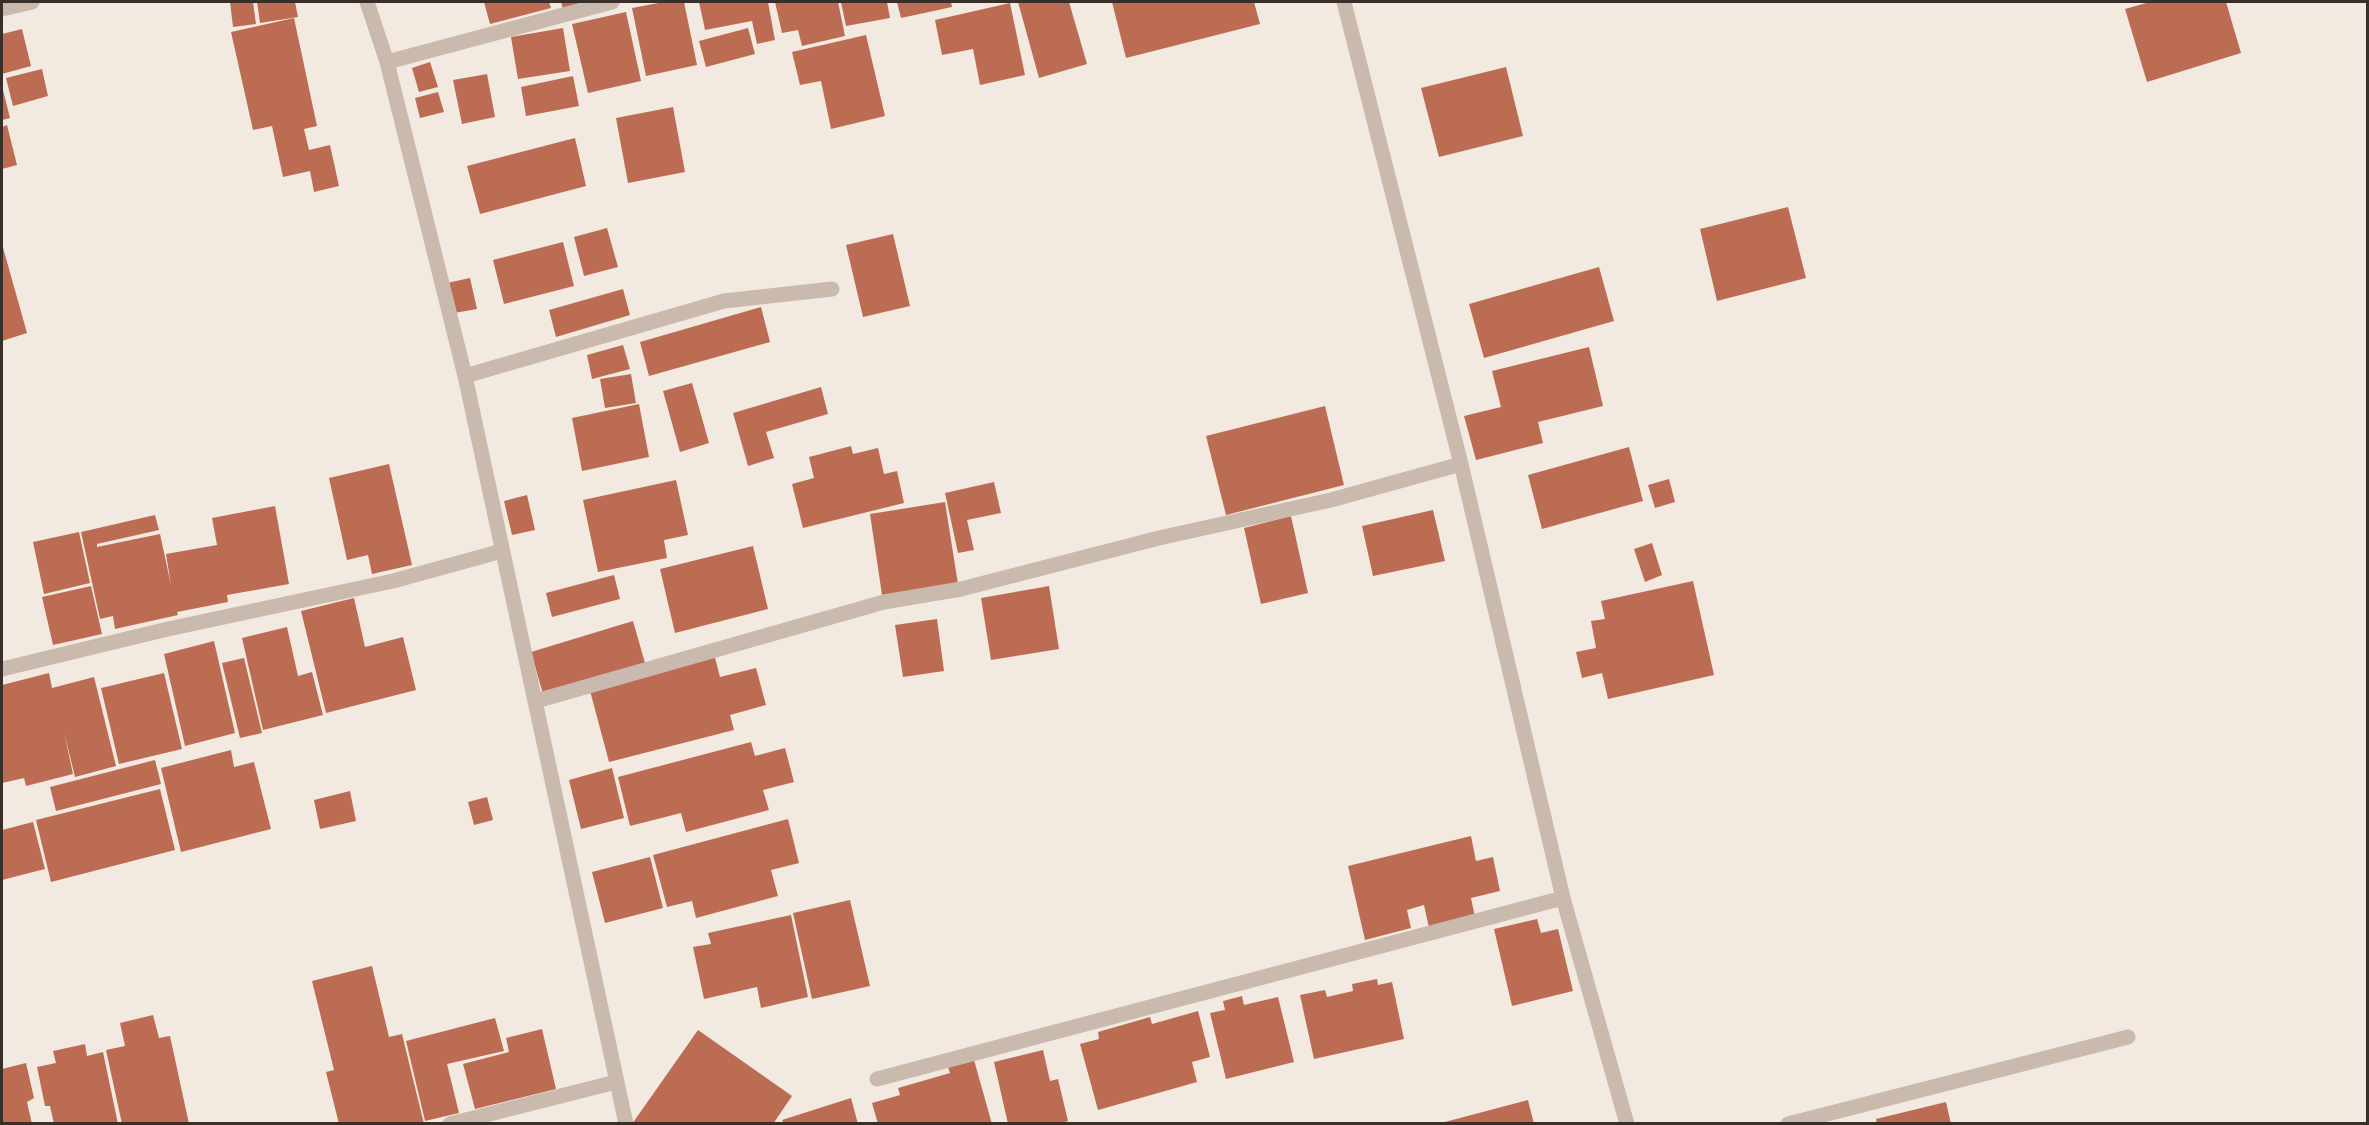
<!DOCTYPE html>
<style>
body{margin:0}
#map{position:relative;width:2369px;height:1125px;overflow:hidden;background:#f2e9e1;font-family:Overpass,sans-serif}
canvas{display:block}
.frame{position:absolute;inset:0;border:3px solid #382f2b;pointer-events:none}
</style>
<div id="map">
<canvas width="2369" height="1125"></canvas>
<div class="frame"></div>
</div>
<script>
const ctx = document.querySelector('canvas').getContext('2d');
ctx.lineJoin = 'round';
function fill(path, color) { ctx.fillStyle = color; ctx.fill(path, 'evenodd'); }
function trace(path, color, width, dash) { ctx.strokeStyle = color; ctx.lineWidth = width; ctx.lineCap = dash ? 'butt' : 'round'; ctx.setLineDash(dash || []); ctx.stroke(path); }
const building = new Path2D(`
 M230 2H253L256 24 233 27Z
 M257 2H295L298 17 260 23Z
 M484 2H549L551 8 490 24Z
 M561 2H588L563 9Z
 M664 2H684L697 65 646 76 632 8Z
 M699 2H768L775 40 757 44 752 21 705 30Z
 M775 2H838L845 36 802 46 798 30 782 33Z
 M841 2H887L890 18 846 26Z
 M897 2H951L952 7 901 18Z
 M1018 2H1069L1087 64 1039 78Z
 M1112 2H1254L1260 24 1126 58Z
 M2150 2H2226L2241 53 2147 82 2125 9Z
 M1010 3 1025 75 980 85 973 49 942 55 935 20Z
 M626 12 641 81 588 93 572 24Z
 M294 18 317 126 304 129 309 150 330 145 339 186 314 192 310 171 283 177 272 126 253 130 231 32Z
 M563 28 570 71 518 79 511 37Z
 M748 28 755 54 706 67 699 41Z
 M22 29 31 66 2 74V34Z
 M866 35 885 116 831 129 821 81 800 85 792 52Z
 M430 62 438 87 419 92 412 68Z
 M1506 67 1523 136 1439 157 1421 88Z
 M42 69 48 96 13 106 6 78Z
 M487 74 495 117 462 124 453 80Z
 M573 76 579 106 526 116 521 87Z
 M2 86 10 118 2 120Z
 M438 92 444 112 420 118 415 98Z
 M673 107 685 172 628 183 616 118Z
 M7 125 17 165 2 169V127Z
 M575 138 586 186 480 214 467 166Z
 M1788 207 1806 278 1717 301 1700 229Z
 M607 228 618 267 584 276 574 237Z
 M893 234 910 306 863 317 846 245Z
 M563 242 574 286 504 304 493 260Z
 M2 244 27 333 2 341Z
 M1599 267 1614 321 1484 358 1469 304Z
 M470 278 477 309 454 313 447 283Z
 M623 289 630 315 556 337 549 310Z
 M761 307 770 342 649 376 640 342Z
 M623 345 630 369 592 379 587 355Z
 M1589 347 1603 406 1538 422 1543 443 1476 460 1464 416 1501 407 1492 371Z
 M631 374 636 403 605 408 600 379Z
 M692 383 709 443 680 452 663 391Z
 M821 387 828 414 766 432 774 458 748 466 733 413Z
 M639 404 649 457 582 471 572 418Z
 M1325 406 1344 485 1226 515 1206 436Z
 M851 446 853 454 878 448 884 474 897 471 904 503 803 528 792 484 814 478 809 457Z
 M1629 447 1643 501 1542 529 1528 475Z
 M389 464 412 565 372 574 368 555 347 560 329 478Z
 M1669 479 1675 502 1655 508 1648 485Z
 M676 480 688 535 664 540 667 558 598 572 583 500Z
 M994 482 1001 513 967 520 974 550 958 553 945 493Z
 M527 495 535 530 512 535 504 501Z
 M945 502 958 584 882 595 870 514Z
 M275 506 289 584 227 595 228 602 177 612 178 615 115 629 113 616 100 619 81 532 155 515 159 530 97 544V547L160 534 171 585 166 554 217 545 212 518Z
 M1433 510 1445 561 1373 576 1362 526Z
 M1291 516 1308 593 1261 604 1244 528Z
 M79 532 90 583 44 594 33 542Z
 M1652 543 1662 575 1645 582 1634 549Z
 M753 546 768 609 675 633 660 569Z
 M614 575 620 599 552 617 546 593Z
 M1693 581 1714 675 1608 699 1602 673 1582 678 1576 652 1596 648 1591 621 1605 619 1601 601Z
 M91 586 102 634 53 645 42 597Z
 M1049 586 1059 649 991 660 981 598Z
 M354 598 365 647 403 637 416 690 326 713 301 611Z
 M937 619 944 671 903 677 895 625Z
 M633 621 645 663 543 694 531 652Z
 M287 627 298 676 312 672 323 715 263 730 242 638Z
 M214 641 235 733 185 746 164 654Z
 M714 654 720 677 756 668 766 705 730 715 734 730 609 762 589 687Z
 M244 658 262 733 240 738 222 663Z
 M49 673 52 688 94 677 116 766 75 777 64 732 73 774 26 786 24 778 2 783V685Z
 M164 673 182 749 119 764 101 688Z
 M751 742 755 756 785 748 794 782 763 790 769 810 686 832 681 813 630 826 618 777Z
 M231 750 234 767 254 762 271 829 181 852 161 768Z
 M155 760 161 784 56 811 50 787Z
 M612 768 624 818 581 829 569 780Z
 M160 789 175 850 51 882 36 820Z
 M350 791 356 821 320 829 314 800Z
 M487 797 493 820 474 825 468 802Z
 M788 819 799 863 771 870 778 896 696 918 692 901 667 907 653 855Z
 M33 822 45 869 2 880V830Z
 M1471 836 1476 861 1493 857 1500 891 1471 898 1475 917 1429 928 1424 905 1407 910 1411 928 1365 940 1348 866Z
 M650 857 663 908 605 923 592 872Z
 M850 900 870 986 812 999 793 913Z
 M791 915 808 997 761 1008 757 987 704 999 693 947 711 944 708 933Z
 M1537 919 1541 933 1558 929 1573 991 1512 1006 1494 929Z
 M372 966 389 1037 402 1034 424 1124H339L326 1072 334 1070 312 981Z
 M1377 979 1378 985 1392 982 1404 1039 1314 1059 1300 995 1325 990 1327 997 1353 991 1352 984Z
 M1242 996 1244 1005 1278 997 1294 1062 1226 1079 1210 1013 1225 1010 1223 1001Z
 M1198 1011 1210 1057 1192 1062 1197 1082 1098 1110 1080 1044 1099 1039 1098 1032 1150 1017 1152 1024Z
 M153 1015 159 1038 170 1036 189 1124H122L106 1050 125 1046 120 1023Z
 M495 1018 504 1051 447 1064 459 1113 425 1121 406 1041Z
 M542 1029 556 1089 475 1109 463 1064 509 1052 506 1038Z
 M698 1030 792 1096 773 1124H632Z
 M85 1044 87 1056 103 1052 118 1124H54L50 1106H45L37 1067 56 1063 53 1051Z
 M1043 1050 1050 1081 1058 1079 1068 1121 1058 1124H1008L994 1062Z
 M974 1060 992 1124H878L872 1103 900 1095 898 1088 950 1073 948 1067Z
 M26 1063 34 1098 27 1102 32 1124H2V1069Z
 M851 1098 858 1124H784L782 1120Z
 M1528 1100 1534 1124H1441V1123Z
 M1946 1102 1951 1124H1877L1876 1119Z`);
const street = new Path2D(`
 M367 2 387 62 465 376 626 1124
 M1344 2 1461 464 1563 898 1627 1124
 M2 9 32 2
 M387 62 612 2
 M465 376 724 301 832 289
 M2 669 168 629 393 581 502 551
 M536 701 884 602 961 589 1159 538 1331 500 1461 464
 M877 1079 1563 898
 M450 1124 616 1082
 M1788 1124 2128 1037`);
fill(building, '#bd6c54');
trace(street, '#c9baad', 15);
</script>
